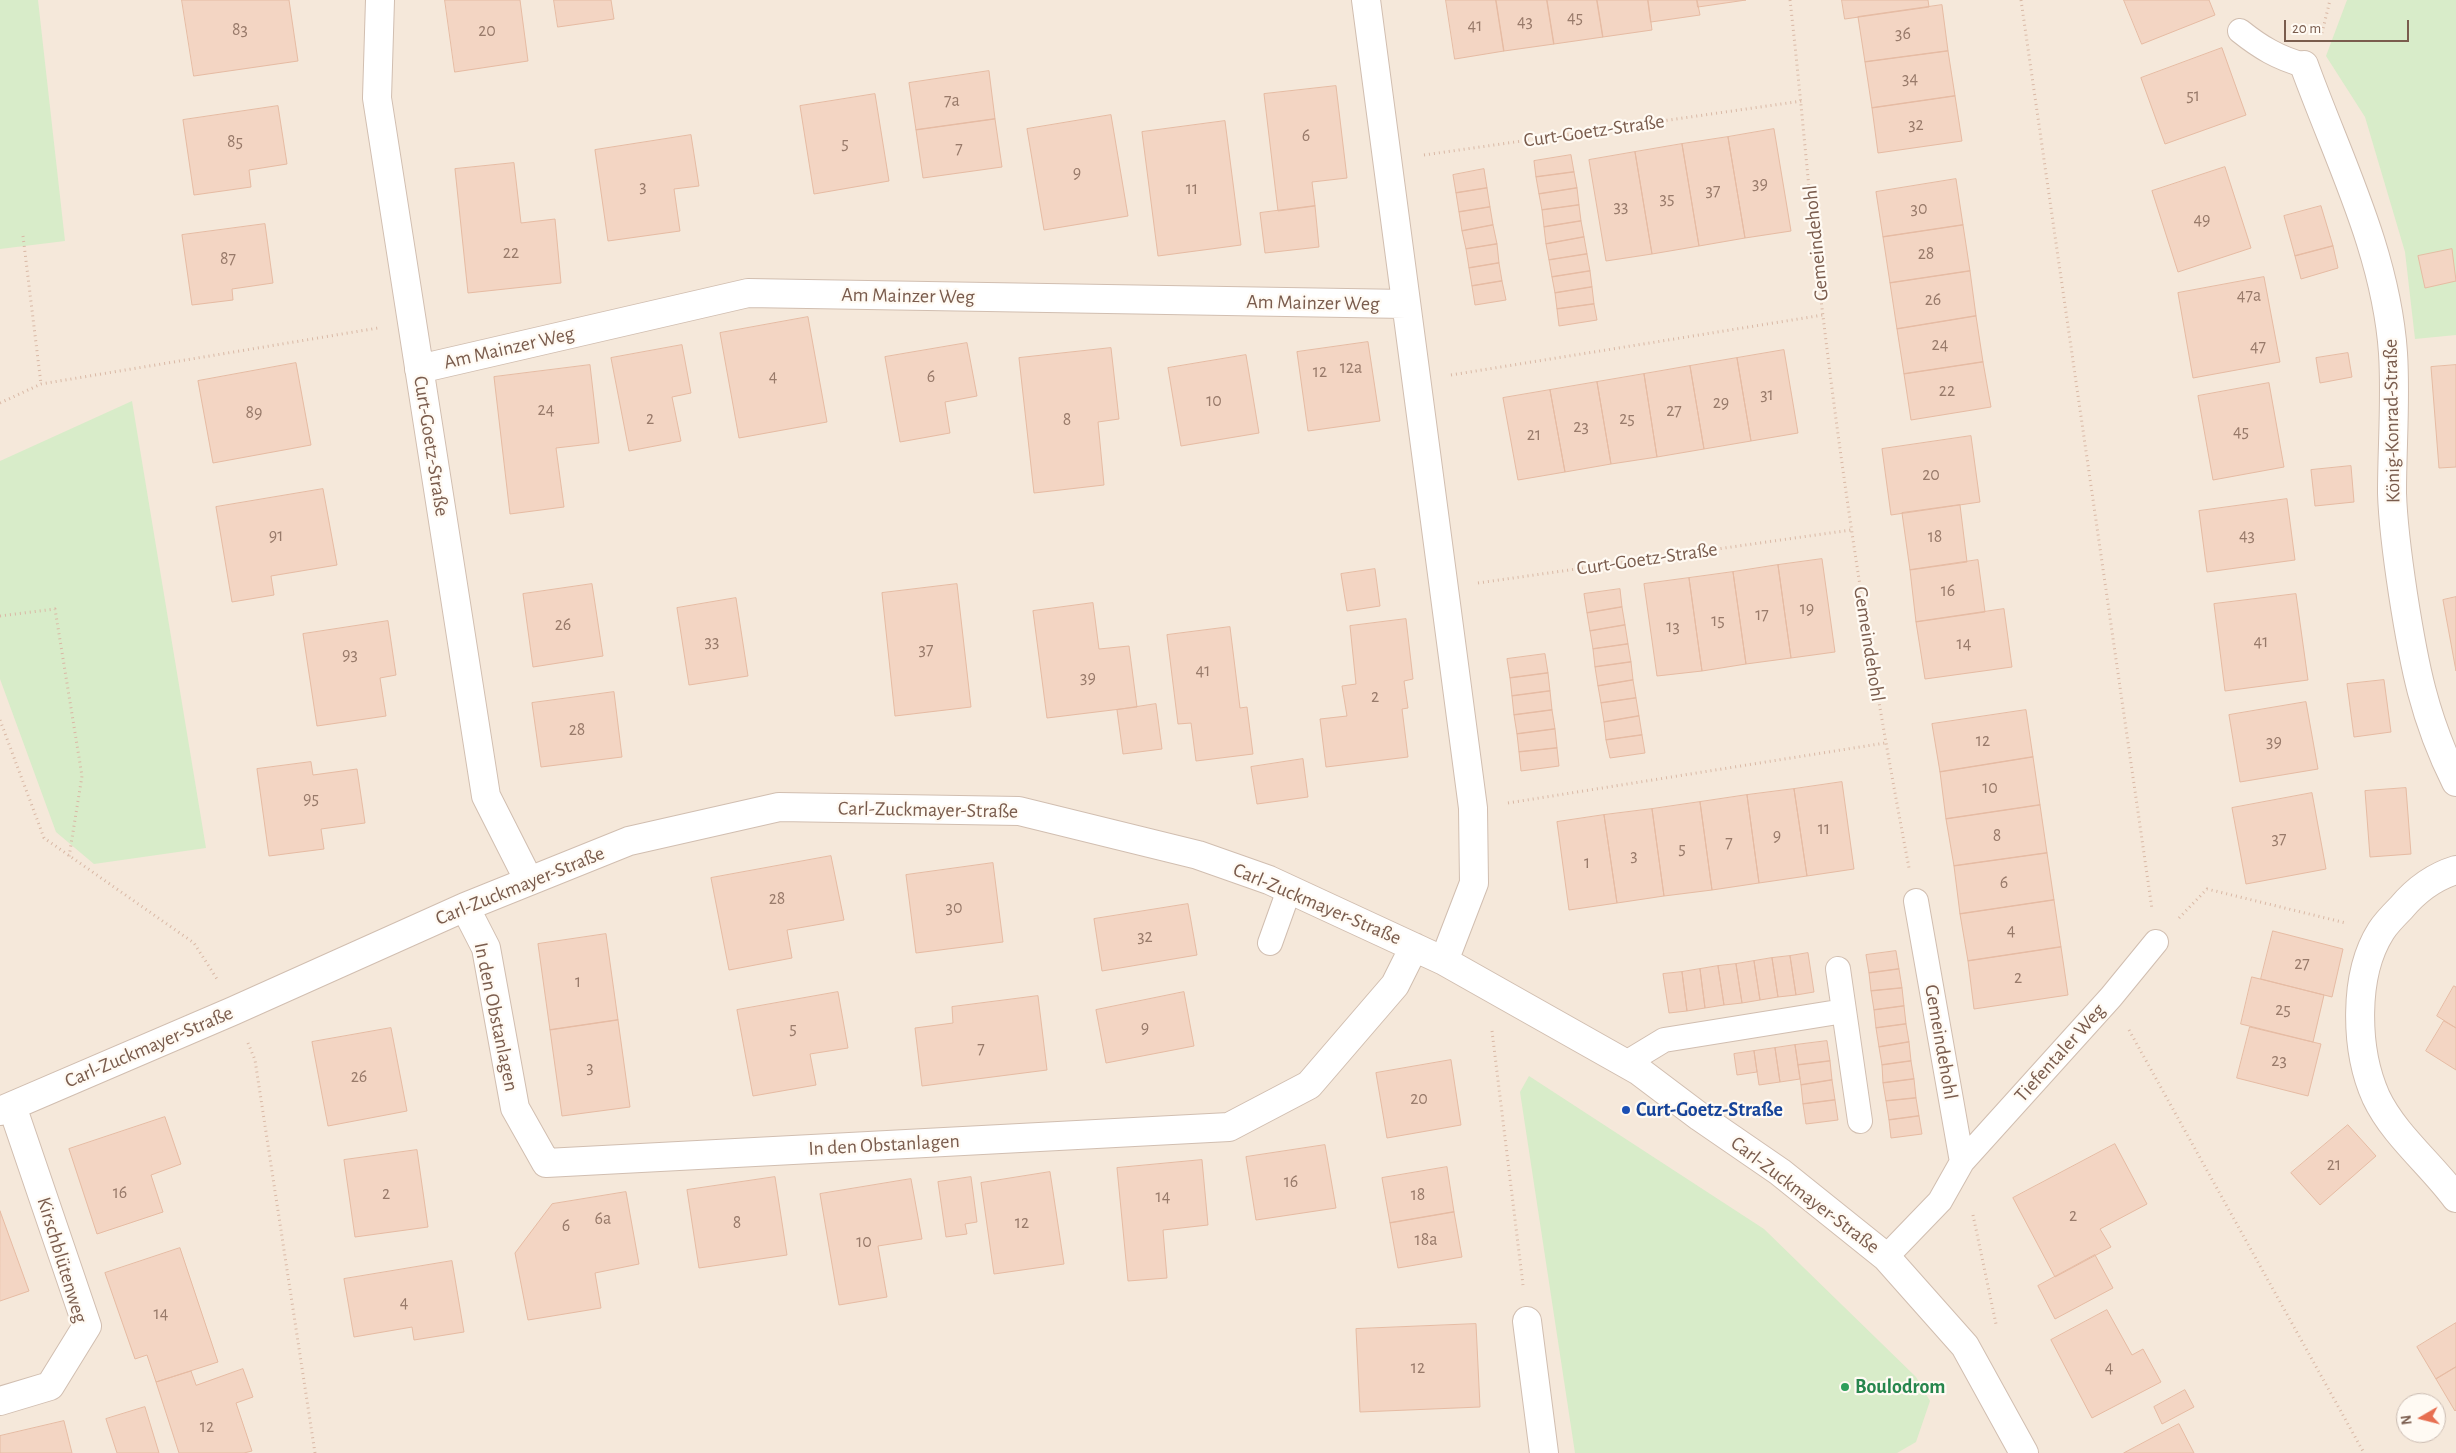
<!DOCTYPE html>
<meta charset="utf-8">
<style>
body{margin:0}
#map{position:relative;width:2456px;height:1453px;overflow:hidden;background:#fdf6ec;font-family:"Alegreya Sans",sans-serif}
canvas{display:block}
.north{position:absolute;left:2396px;top:1393px;width:50px;height:50px;box-sizing:border-box;background:#fffaf3;border:1px solid #cabbb1;border-radius:50%;rotate:262deg;font-size:14px;font-weight:700;line-height:20px;text-align:center;color:#7a5c4d}
.north::after{content:'';display:block;margin:auto;width:18px;height:22px;background:#e76f51;clip-path:polygon(50% 0,100% 100%,50% 72%,0 100%)}
.scale{position:absolute;left:2284px;top:20px;width:125px;height:22px;box-sizing:border-box;border:2px solid #7a5c4d;border-top:0;padding-left:6px;font-size:15px;line-height:18px;white-space:nowrap;color:#7a5c4d;-webkit-text-stroke:4px #fffaf3;paint-order:stroke}
</style>
<div id="map">
<canvas width="2456" height="1453"></canvas>
<div class="north">N</div>
<div class="scale">20 m</div>
</div>
<script>
const ctx = document.querySelector('canvas').getContext('2d');
ctx.lineJoin = 'round';
function fill(path, color) { ctx.fillStyle = color; ctx.fill(path, 'evenodd'); }
function trace(path, color, width, dash) { ctx.strokeStyle = color; ctx.lineWidth = width; ctx.lineCap = dash ? 'butt' : 'round'; ctx.setLineDash(dash || []); ctx.stroke(path); }
function drawText(font, color, halo, rows, align = 'center') {
  ctx.font = font + ' "Alegreya Sans",sans-serif'; ctx.lineWidth = 4.5; ctx.setLineDash([]); ctx.textBaseline = 'middle'; ctx.strokeStyle = halo; ctx.fillStyle = color; for (const [text, x, y, turn = 0] of rows) {
    ctx.save(); ctx.translate(x, y); ctx.rotate((+turn || 0) * Math.PI / 180); ctx.textAlign = isNaN(turn) ? turn : align; if (halo) ctx.strokeText(text, 0, 0); ctx.fillText(text, 0, 0); ctx.restore();
  }
}
const residential = new Path2D(`
 M0 0H2456V1453H0ZM2406 1403H2436V1433H2406Z`);
const green = new Path2D(`
 M0 0H38L65 241 0 249Z
 M2347 0H2456V335L2415 339 2405 252 2365 117 2326 56Z
 M132 401 206 848 94 864 56 832 0 679V461Z
 M1529 1076 1764 1229 1916 1377 1930 1401 1916 1442 1897 1453H1575L1520 1092Z`);
const building = new Path2D(`
 M182 0H289L298 61 194 76Z
 M445 0H520L528 61 455 72Z
 M554 0H611L614 19 558 27Z
 M1446 0H1496L1504 51 1455 59Z
 M1496 0H1547L1554 44 1504 51Z
 M1547 0H1597L1603 37 1554 44Z
 M1597 0H1648L1652 30 1603 37Z
 M1648 0H1697L1700 15 1651 22Z
 M1697 0H1746L1698 7Z
 M1842 0H1928L1929 7 1845 19Z
 M2124 0H2209L2215 15 2142 44Z
 M1942 5 1948 51 1865 62 1858 17Z
 M2222 48 2246 115 2165 144 2141 78Z
 M1948 51 1955 96 1872 108 1865 62Z
 M989 71 995 119 916 130 909 83Z
 M1336 86 1347 178 1312 182 1315 206 1278 211 1264 94Z
 M875 94 889 181 814 194 800 106Z
 M1955 96 1962 141 1878 153 1872 108Z
 M278 106 287 164 249 170 251 187 194 195 183 120Z
 M1111 115 1128 216 1044 230 1027 129Z
 M995 119 1002 167 923 178 916 130Z
 M1225 121 1241 245 1158 256 1142 132Z
 M1774 129 1791 231 1745 238 1728 137Z
 M691 135 699 186 674 189 680 231 608 241 595 150Z
 M1728 137 1745 238 1699 246 1682 144Z
 M1682 144 1699 246 1652 254 1635 152Z
 M1635 152 1652 254 1606 261 1589 160Z
 M1571 155 1574 172 1536 177 1534 161Z
 M514 163 521 223 555 219 561 283 468 293 455 169Z
 M2225 167 2251 248 2178 272 2152 191Z
 M1484 169 1487 188 1456 193 1453 175Z
 M1574 172 1577 188 1539 194 1536 177Z
 M1956 179 1963 225 1883 237 1876 192Z
 M1487 188 1490 207 1459 212 1456 193Z
 M1577 188 1579 205 1542 210 1539 194Z
 M1579 205 1581 221 1544 227 1542 210Z
 M1315 206 1319 247 1265 253 1260 213Z
 M2321 206 2333 246 2295 256 2284 216Z
 M1490 207 1493 225 1462 231 1459 212Z
 M1581 221 1584 237 1546 244 1544 227Z
 M265 224 273 283 232 289 233 300 192 305 182 235Z
 M1493 225 1497 244 1466 249 1462 231Z
 M1963 225 1970 271 1890 283 1883 237Z
 M1584 237 1587 254 1549 260 1546 244Z
 M1497 244 1499 263 1469 268 1466 249Z
 M2333 246 2338 268 2301 279 2295 256Z
 M2452 249 2456 281 2425 288 2418 256Z
 M1587 254 1590 271 1552 277 1549 260Z
 M1499 263 1502 281 1472 286 1469 268Z
 M1590 271 1592 287 1555 293 1552 277Z
 M1970 271 1976 316 1897 329 1890 283Z
 M2264 277 2280 362 2193 378 2178 293Z
 M1502 281 1506 300 1475 305 1472 286Z
 M1592 287 1594 304 1557 309 1555 293Z
 M1594 304 1597 320 1559 326 1557 309Z
 M1976 316 1983 362 1904 374 1897 329Z
 M808 317 827 422 739 438 720 333Z
 M1368 342 1380 421 1308 431 1297 352Z
 M967 343 977 396 945 402 950 433 900 442 885 357Z
 M682 345 691 393 672 397 681 441 629 451 611 358Z
 M1111 348 1119 419 1098 422 1104 485 1034 493 1019 358Z
 M1784 350 1798 433 1751 441 1737 358Z
 M2348 353 2352 377 2320 383 2316 358Z
 M1246 355 1259 433 1181 446 1168 368Z
 M1737 358 1751 441 1704 449 1690 366Z
 M1983 362 1991 407 1911 420 1904 374Z
 M296 363 311 445 213 463 198 381Z
 M590 365 599 443 556 448 564 507 510 514 494 377Z
 M2456 365V467L2439 468 2431 367Z
 M1690 366 1704 449 1657 457 1644 374Z
 M1644 374 1657 457 1611 464 1597 382Z
 M1597 382 1611 464 1565 472 1550 390Z
 M2269 383 2284 467 2213 480 2198 396Z
 M1550 390 1565 472 1518 480 1503 398Z
 M1971 436 1980 502 1891 515 1882 449Z
 M2351 466 2354 502 2315 506 2311 470Z
 M323 489 337 565 271 576 274 595 232 602 216 507Z
 M2287 499 2295 560 2207 572 2199 511Z
 M1960 505 1967 562 1910 570 1902 513Z
 M1822 559 1835 652 1791 658 1778 565Z
 M1978 560 1985 612 1916 622 1910 570Z
 M1778 565 1791 658 1746 664 1733 572Z
 M1375 569 1380 606 1347 611 1341 574Z
 M1733 572 1746 664 1702 671 1689 578Z
 M1689 578 1702 671 1657 676 1644 584Z
 M592 584 603 656 533 667 523 594Z
 M957 584 971 707 895 716 882 593Z
 M1620 589 1622 607 1587 613 1584 594Z
 M2296 594 2308 680 2225 691 2214 604Z
 M2456 597V671L2443 600Z
 M736 598 748 676 689 685 677 608Z
 M1093 603 1099 649 1129 646 1137 707 1047 718 1033 611Z
 M1622 607 1625 625 1590 631 1587 613Z
 M2004 609 2012 667 1925 679 1916 622Z
 M1406 619 1413 679 1404 681 1408 708 1402 709 1408 757 1326 767 1320 719 1347 716 1342 686 1356 684 1350 626Z
 M388 621 396 675 380 678 386 716 317 726 303 634Z
 M1625 625 1628 644 1593 649 1590 631Z
 M1230 627 1240 708 1247 707 1253 754 1196 761 1191 723 1178 724 1167 635Z
 M1628 644 1631 662 1595 667 1593 649Z
 M1545 654 1548 673 1510 678 1507 659Z
 M1631 662 1633 680 1598 686 1595 667Z
 M1548 673 1550 691 1512 696 1510 678Z
 M1633 680 1636 698 1601 703 1598 686Z
 M2384 680 2391 732 2354 737 2347 684Z
 M1550 691 1552 710 1514 715 1512 696Z
 M614 692 622 757 541 767 532 703Z
 M1636 698 1639 716 1604 722 1601 703Z
 M2306 702 2318 769 2240 782 2229 715Z
 M1156 704 1162 749 1123 754 1117 710Z
 M1552 710 1555 729 1517 734 1514 715Z
 M2026 710 2033 757 1940 772 1932 724Z
 M1639 716 1642 735 1606 740 1604 722Z
 M1555 729 1557 748 1519 752 1517 734Z
 M1642 735 1645 753 1610 758 1606 740Z
 M1557 748 1559 766 1521 771 1519 752Z
 M2033 757 2040 805 1946 819 1940 772Z
 M1303 759 1308 797 1257 804 1251 767Z
 M311 762 313 775 357 769 365 823 321 829 324 849 269 856 257 769Z
 M1842 782 1854 869 1807 876 1794 789Z
 M2406 788 2411 854 2370 857 2365 791Z
 M1794 789 1807 876 1759 883 1747 795Z
 M2312 793 2326 869 2246 884 2232 808Z
 M1747 795 1759 883 1712 890 1700 802Z
 M1700 802 1712 890 1664 896 1652 809Z
 M2040 805 2047 853 1954 866 1946 819Z
 M1652 809 1664 896 1617 903 1604 815Z
 M1604 815 1617 903 1569 910 1557 822Z
 M2047 853 2054 900 1960 914 1954 866Z
 M831 856 844 920 787 930 792 958 729 970 711 878Z
 M993 863 1003 942 916 953 906 875Z
 M2054 900 2061 947 1968 961 1960 914Z
 M1188 904 1197 955 1102 971 1094 919Z
 M2273 931 2343 949 2332 997 2261 979Z
 M606 934 618 1020 550 1030 538 944Z
 M2061 947 2068 995 1974 1009 1968 961Z
 M1896 951 1899 969 1869 973 1866 955Z
 M1808 953 1814 992 1796 995 1790 956Z
 M1790 956 1796 995 1778 997 1772 958Z
 M1772 958 1778 997 1760 1000 1754 961Z
 M1754 961 1760 1000 1742 1003 1736 964Z
 M1736 964 1742 1003 1724 1005 1718 966Z
 M1718 966 1724 1005 1705 1008 1700 969Z
 M1700 969 1705 1008 1687 1011 1682 972Z
 M1899 969 1902 988 1871 991 1869 973Z
 M1682 972 1687 1011 1669 1013 1663 974Z
 M2252 977 2324 995 2313 1042 2241 1024Z
 M2454 986 2456 987V1028L2437 1016Z
 M1902 988 1904 1006 1874 1010 1871 991Z
 M838 992 848 1048 810 1054 816 1085 753 1096 737 1010Z
 M1184 992 1194 1046 1106 1063 1096 1010Z
 M1038 996 1047 1070 922 1086 915 1028 953 1023 952 1007Z
 M1904 1006 1906 1024 1876 1028 1874 1010Z
 M618 1020 630 1107 562 1116 550 1030Z
 M2444 1021 2456 1028V1070L2426 1051Z
 M1906 1024 1909 1042 1879 1047 1876 1028Z
 M2250 1027 2321 1044 2308 1096 2237 1078Z
 M391 1028 407 1111 328 1126 312 1042Z
 M1827 1041 1830 1061 1798 1065 1795 1045Z
 M1909 1042 1911 1061 1882 1065 1879 1047Z
 M1795 1045 1800 1079 1780 1082 1775 1048Z
 M1775 1048 1780 1082 1759 1085 1754 1051Z
 M1754 1051 1757 1072 1737 1075 1734 1054Z
 M1451 1060 1461 1125 1387 1138 1376 1073Z
 M1830 1061 1832 1080 1801 1085 1798 1065Z
 M1911 1061 1914 1079 1883 1083 1882 1065Z
 M1914 1079 1916 1098 1886 1101 1883 1083Z
 M1832 1080 1835 1100 1803 1104 1801 1085Z
 M1916 1098 1919 1116 1889 1120 1886 1101Z
 M1835 1100 1838 1120 1806 1124 1803 1104Z
 M1919 1116 1922 1134 1891 1138 1889 1120Z
 M165 1117 181 1164 151 1175 163 1212 97 1234 69 1149Z
 M2348 1125 2376 1156 2320 1205 2291 1173Z
 M2115 1144 2147 1204 2100 1229 2111 1247 2055 1277 2013 1198Z
 M1325 1145 1336 1208 1256 1220 1246 1157Z
 M417 1150 428 1227 355 1237 344 1160Z
 M1202 1160 1208 1225 1163 1230 1167 1278 1128 1281 1117 1168Z
 M1447 1167 1454 1212 1390 1223 1382 1178Z
 M1050 1172 1064 1264 994 1274 981 1183Z
 M775 1177 787 1255 699 1268 687 1190Z
 M971 1177 977 1222 965 1224 967 1234 946 1237 938 1182Z
 M911 1179 922 1239 878 1246 887 1297 839 1305 820 1194Z
 M626 1192 639 1264 595 1273 601 1308 528 1320 515 1253 552 1204Z
 M0 1211 29 1291 0 1301Z
 M1454 1212 1462 1257 1398 1268 1390 1223Z
 M180 1248 218 1362 156 1382 147 1355 135 1359 105 1273Z
 M2095 1255 2113 1288 2055 1319 2038 1286Z
 M452 1261 464 1332 414 1340 412 1327 354 1337 344 1279Z
 M2107 1310 2132 1355 2143 1349 2161 1382 2092 1418 2051 1340Z
 M2456 1323V1367L2436 1379 2417 1347Z
 M1476 1324 1480 1407 1360 1412 1356 1329Z
 M2456 1367V1410L2455 1411 2436 1379Z
 M243 1369 253 1397 236 1403 252 1451 244 1453H179L156 1382 191 1371 196 1385Z
 M2185 1390 2194 1407 2162 1424 2154 1407Z
 M145 1407 159 1453H117L106 1419Z
 M64 1421 72 1453H0V1436Z
 M2179 1424 2194 1453H2124Z`);
const path = new Path2D(`
 M1790 0C1802 105 1810 211 1823 316 1845 501 1874 685 1909 868
 M2021 0 2152 909
 M2322 33 2330 0
 M1424 155 1802 101
 M23 236 41 384
 M1451 375 1823 315
 M0 403 41 384 378 328
 M1478 583 1851 530
 M0 616 55 609 82 776 69 857
 M0 720 44 838 194 943 217 979
 M1508 803 1885 743
 M2179 918 2207 889 2346 923
 M2129 1030 2364 1453
 M1492 1031 1523 1285
 M248 1043 255 1060 315 1453
 M1973 1215 1996 1324`);
const service = new Path2D(`
 M2240 31C2260 47 2278 58 2304 65
 M1916 901 1962 1162
 M1270 943 1289 890
 M1838 969 1860 1121
 M1626 1063 1664 1040 1844 1011
 M1886 1257 1940 1201 1962 1162 2111 997 2156 942`);
const minor = new Path2D(`
 M380 0 377 98 486 796 529 881
 M1366 0 1473 808 1474 883 1444 961
 M2304 65C2338 159 2386 251 2393 353 2396 399 2392 446 2392 493 2393 526 2398 561 2403 594 2414 665 2424 718 2456 782
 M419 369 748 293 1406 304
 M2456 870C2433 877 2416 890 2401 908 2394 915 2386 923 2381 931 2353 975 2355 1050 2376 1097 2394 1135 2431 1164 2456 1198
 M465 907 486 948 515 1108 546 1163 1229 1127 1309 1085 1395 985 1414 947
 M0 1111 233 1011 465 907 629 841 779 807 1019 811 1198 855 1269 880 1444 961 1639 1071 1700 1117 1780 1172 1886 1257 1965 1346 2024 1453
 M1527 1321 1544 1453
 M0 1401 50 1386 87 1326 12 1106`);
const markers = [
 [1626,1110,5,"#1a4fb4"],
 [1845,1387,5,"#2e9e5b"]
];
const numberNames = [
 ["45",1575,18],
 ["43",1525,22],
 ["41",1475,26],
 ["83",240,30],
 ["20",487,31],
 ["36",1903,34],
 ["34",1910,79],
 ["51",2193,96],
 ["7a",952,101],
 ["32",1916,125],
 ["6",1306,136],
 ["85",235,142],
 ["5",845,144],
 ["7",959,149],
 ["9",1077,173],
 ["39",1760,184],
 ["3",643,187],
 ["11",1192,189],
 ["37",1713,191],
 ["35",1667,199],
 ["33",1621,207],
 ["30",1919,209],
 ["49",2202,220],
 ["22",511,253],
 ["28",1926,254],
 ["87",228,259],
 ["47a",2249,296],
 ["26",1933,300],
 ["24",1940,345],
 ["47",2258,347],
 ["12a",1351,368],
 ["12",1320,372],
 ["4",773,377],
 ["6",931,377],
 ["22",1947,391],
 ["31",1767,395],
 ["10",1214,401],
 ["29",1721,403],
 ["24",546,410],
 ["27",1674,411],
 ["89",254,413],
 ["2",650,419],
 ["25",1627,419],
 ["8",1067,420],
 ["23",1581,427],
 ["45",2241,432],
 ["21",1534,435],
 ["20",1931,475],
 ["91",276,536],
 ["43",2247,536],
 ["18",1935,537],
 ["16",1948,591],
 ["19",1807,609],
 ["17",1762,615],
 ["15",1718,621],
 ["26",563,625],
 ["13",1673,627],
 ["33",712,642],
 ["41",2261,642],
 ["14",1964,644],
 ["37",926,650],
 ["93",350,655],
 ["41",1203,671],
 ["39",1088,678],
 ["2",1375,697],
 ["28",577,730],
 ["12",1983,741],
 ["39",2274,742],
 ["10",1990,788],
 ["95",311,799],
 ["11",1824,829],
 ["9",1777,836],
 ["8",1997,836],
 ["37",2279,839],
 ["7",1729,843],
 ["5",1682,849],
 ["3",1634,856],
 ["1",1587,863],
 ["6",2004,883],
 ["28",777,899],
 ["30",954,908],
 ["4",2011,931],
 ["32",1145,937],
 ["27",2302,964],
 ["2",2018,978],
 ["1",578,982],
 ["25",2283,1010],
 ["9",1145,1028],
 ["5",793,1029],
 ["7",981,1049],
 ["23",2279,1061],
 ["3",590,1068],
 ["26",359,1077],
 ["20",1419,1099],
 ["21",2334,1165],
 ["16",1291,1182],
 ["16",120,1193],
 ["2",386,1194],
 ["18",1418,1195],
 ["14",1163,1197],
 ["2",2073,1216],
 ["6a",603,1219],
 ["8",737,1223],
 ["12",1022,1223],
 ["6",566,1226],
 ["18a",1426,1240],
 ["10",864,1242],
 ["4",404,1303],
 ["14",161,1314],
 ["12",1418,1368],
 ["4",2109,1368],
 ["12",207,1427]
];
const streetNames = [
 ["Curt-Goetz-Straße",1594,131,-8],
 ["Gemeindehohl",1816,243,-96],
 ["Am Mainzer Weg",908,296,1],
 ["Am Mainzer Weg",1313,303,1],
 ["Am Mainzer Weg",509,348,-13],
 ["König-Konrad-Straße",2392,421,-91],
 ["Curt-Goetz-Straße",431,446,81],
 ["Curt-Goetz-Straße",1647,559,-8],
 ["Gemeindehohl",1869,644,81],
 ["Carl-Zuckmayer-Straße",928,810,1],
 ["Carl-Zuckmayer-Straße",520,886,-22],
 ["Carl-Zuckmayer-Straße",1317,904,23],
 ["In den Obstanlagen",496,1017,78],
 ["Gemeindehohl",1941,1042,80],
 ["Carl-Zuckmayer-Straße",149,1047,-23],
 ["Tiefentaler Weg",2060,1053,-48],
 ["In den Obstanlagen",884,1145,-3],
 ["Carl-Zuckmayer-Straße",1805,1195,37],
 ["Kirschblütenweg",62,1260,73]
];
const transitNames = [
 ["Curt-Goetz-Straße",1636,1110]
];
const leisureNames = [
 ["Boulodrom",1855,1387]
];
fill(residential, '#f5e8da');
fill(green, '#d8ecc9');
fill(building, '#f3d5c3');
trace(building, '#e6bba3', 1);
trace(service, '#d1beb0', 26);
trace(minor, '#d1beb0', 30);
trace(path, '#d9b8a5', 3, [1, 4]);
trace(service, '#fff', 24);
trace(minor, '#fff', 28);
for (const [x, y, r, color] of markers) { const dot = new Path2D(); dot.arc(x, y, r, 0, 2 * Math.PI); ctx.fillStyle = color; ctx.fill(dot); trace(dot, '#fffaf3', 2); }
drawText('18px', '#987a6a', null, numberNames);
drawText('20px', '#7a5c4d', '#fffaf3', streetNames);
drawText('bold 20px', '#164399', '#fffaf3', transitNames, 'left');
drawText('bold 20px', '#27864d', '#fffaf3', leisureNames, 'left');
</script>
